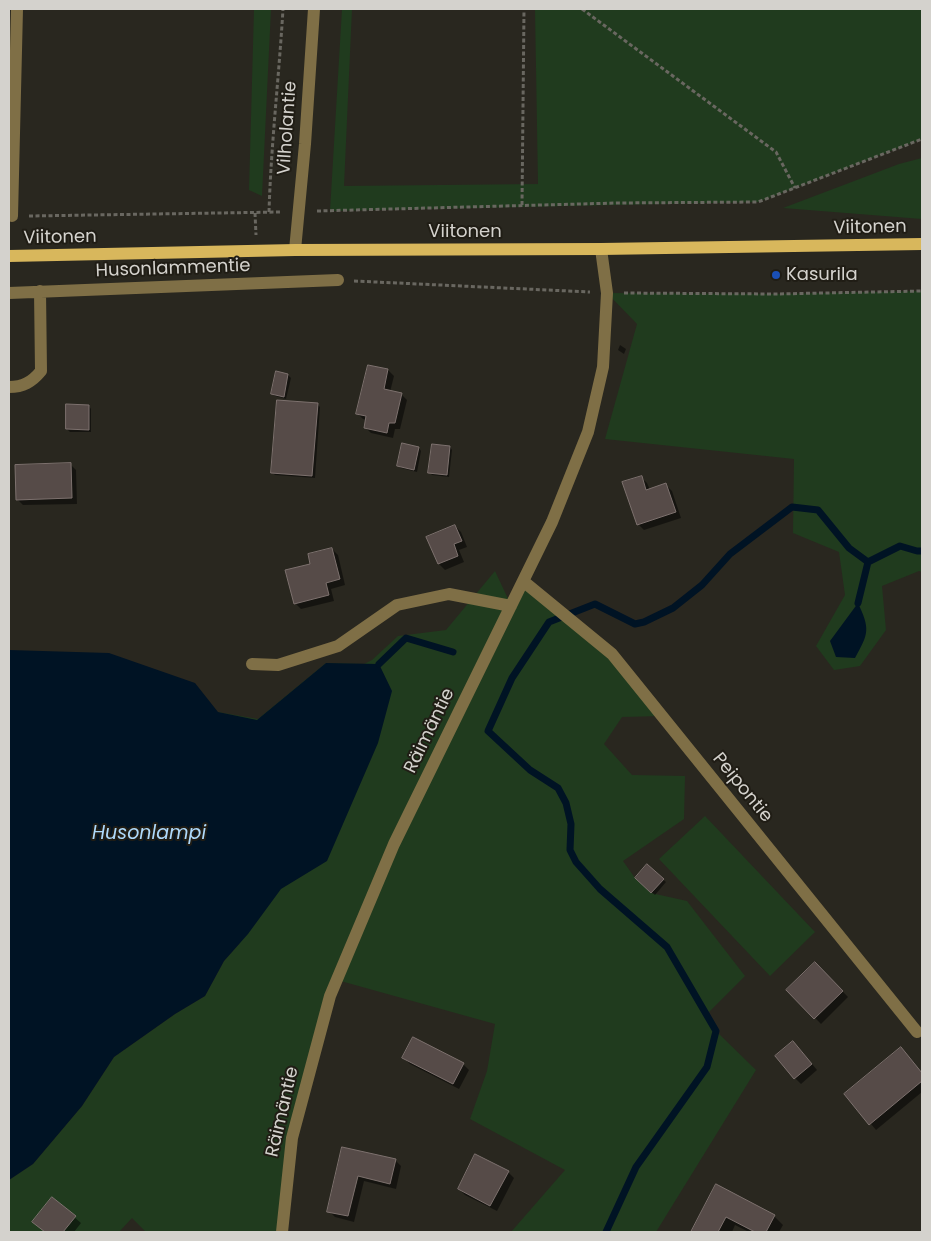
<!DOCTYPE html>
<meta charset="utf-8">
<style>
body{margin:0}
#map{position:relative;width:931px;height:1241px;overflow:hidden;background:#29271f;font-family:Poppins,sans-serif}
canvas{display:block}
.frame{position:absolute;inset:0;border:10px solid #d4d2cd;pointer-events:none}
</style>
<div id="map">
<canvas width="931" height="1241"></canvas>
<div class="frame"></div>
</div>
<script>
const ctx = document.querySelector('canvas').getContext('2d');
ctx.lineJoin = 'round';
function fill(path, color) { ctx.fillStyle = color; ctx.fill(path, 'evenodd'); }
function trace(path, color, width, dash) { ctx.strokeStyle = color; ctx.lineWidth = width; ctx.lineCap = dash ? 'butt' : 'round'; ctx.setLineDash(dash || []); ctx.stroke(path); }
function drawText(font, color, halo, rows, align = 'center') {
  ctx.font = font + ' Poppins,sans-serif'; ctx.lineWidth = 4; ctx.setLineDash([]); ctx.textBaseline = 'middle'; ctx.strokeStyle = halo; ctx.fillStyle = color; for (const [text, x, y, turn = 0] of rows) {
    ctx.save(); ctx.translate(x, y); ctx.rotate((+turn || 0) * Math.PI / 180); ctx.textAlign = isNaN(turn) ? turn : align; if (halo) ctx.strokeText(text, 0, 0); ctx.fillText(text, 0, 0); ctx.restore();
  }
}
const green = new Path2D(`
 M254 9H271L262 196 249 190Z
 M342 9H352L344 186 538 184 535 9H922V139L758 202 330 211Z
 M922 158V219L783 208 899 164Z
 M922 291V572L919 571 882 586 886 630 860 666 834 670 816 646 845 595 839 552 793 533 794 459 605 439 637 324 607 293 775 294Z
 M495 571 511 605 523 581 612 654 662 716 622 717 604 744 632 775 685 776 684 819 623 861 635 878 651 893 687 901 745 976 706 1015 716 1031 756 1070 656 1232H511L565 1170 470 1119 487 1071 495 1024 337 980 292 1138 282 1232H146L132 1218 119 1232H9V1180L33 1164 82 1106 114 1057 175 1014 205 996 224 961 240 943 218 712 258 719 326 663 364 664 372 660 398 636 446 630Z
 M705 816 815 932 770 976 659 859Z`);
const water = new Path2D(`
 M858 603C870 629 869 633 855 658L836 657 830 641Z
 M9 650 109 653 195 683 218 712 257 720 326 663 379 664 392 691 378 743 327 861 281 889 248 934 224 961 205 996 175 1014 114 1057 82 1106 33 1164 9 1180Z`);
const shadow = new Path2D(`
 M620 345 626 349 624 354 618 350Z
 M388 370 394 376 390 392 401 394 407 400 400 429H395L393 438 371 433 365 427 367 420 363 419 357 413Z
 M277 373 288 375 291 378 286 399 275 396 272 394Z
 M318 405 320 407 315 478 275 475 272 472Z
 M89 406 91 409V432H70L67 429Z
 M450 447 452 450 449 477 432 475 430 473Z
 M419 448 421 451 417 472 401 468 398 465Z
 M70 464 76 470 77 504 23 505 17 499Z
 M641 477 647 483 650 490 666 485 672 491 681 518 644 530 638 524Z
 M455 526 461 532 467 547 459 550 464 562 445 570 439 564Z
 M332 549 338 555 345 585 331 589 334 601 301 609 295 603 312 565Z
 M647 866 666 882 655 895 636 878Z
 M815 963 848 997 821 1024 788 990Z
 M799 1048 817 1070 801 1084 795 1078Z
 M907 1055 922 1073V1092L876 1130 846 1094Z
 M404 1058 463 1064 469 1070 459 1089 410 1064Z
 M343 1148 395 1160 401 1166 396 1189 364 1181 354 1222 335 1217 329 1211Z
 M508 1172 514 1178 497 1211 465 1195 459 1189Z
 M717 1186 774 1216 783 1225 779 1232H749L735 1225 732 1232H692Z
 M52 1198 81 1223 74 1232H45L39 1227Z`);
const stream = new Path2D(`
 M858 603 868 562
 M379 664 406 638 453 652
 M606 1232 636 1167 707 1067 716 1031 667 947 600 889 576 862 570 850 571 824 566 803 558 788 530 770 488 731 512 678 549 622 595 604 635 624 644 622 673 608 702 585 730 554 792 507 818 510 849 548 868 562 900 546 917 551H922`);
const building = new Path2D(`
 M368 365 388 369 384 389 402 393 395 423H389L387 433 364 428 366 416 356 414Z
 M276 371 288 374 284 397 271 394Z
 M277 400 318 403 312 476 271 473Z
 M66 404 89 405V430L66 429Z
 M402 443 419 447 414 470 397 466Z
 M432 444 450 446 447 475 428 473Z
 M71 463 72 498 16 500 15 465Z
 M642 476 646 490 666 483 676 512 637 525 622 482Z
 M455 525 462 541 454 544 458 556 438 564 426 537Z
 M332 548 340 579 326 583 329 595 294 604 285 570 310 564 308 554Z
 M647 864 664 879 651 893 635 878Z
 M815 962 843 991 814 1019 786 990Z
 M413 1037 464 1063 453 1084 402 1058Z
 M793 1041 812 1064 794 1079 775 1056Z
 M901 1047 922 1073V1081L869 1125 844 1094Z
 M342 1147 396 1159 390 1184 358 1176 348 1216 327 1212Z
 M475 1154 509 1171 490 1206 458 1189Z
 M716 1184 775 1215 766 1232H755L726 1217 718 1232H691Z
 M52 1197 76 1216 63 1232H45L32 1222Z`);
const path = new Path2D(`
 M582 9 776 152 795 188
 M522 205 524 9
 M317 211 617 203 758 202 922 139
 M269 212C271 144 279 77 283 9
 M255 213 256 235
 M29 216 281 212
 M354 281 590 292
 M624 293 775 294 922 291`);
const minor = new Path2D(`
 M12 216 17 9
 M295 250 305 144 314 9
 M9 293 338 280
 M9 387C23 387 32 382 41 371L40 291
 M523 581 612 654 917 1032
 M252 664 278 665 338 646 397 605 449 594 511 606
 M282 1232 292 1138 330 996 394 844 552 522 588 432 603 367 607 293 601 249`);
const major = new Path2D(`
 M9 256 295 250 601 249 922 244`);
const markers = [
 [776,275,5,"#1a4fb4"]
];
const streetNames = [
 ["Vilholantie",288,128,-86],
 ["Viitonen",870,228,-1],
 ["Viitonen",465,232],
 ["Viitonen",60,238,-1],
 ["Husonlammentie",173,269,-2],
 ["Räimäntie",430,731,-64],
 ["Peipontie",742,788,51],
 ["Räimäntie",283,1112,-77]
];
const poiNames = [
 ["Kasurila",786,275]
];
const waterNames = [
 ["Husonlampi",149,834]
];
fill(green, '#203b1e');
fill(water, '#001324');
fill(shadow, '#0007');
trace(stream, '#001324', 7);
fill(building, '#564b48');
trace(building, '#7d716e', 1);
trace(path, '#696760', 3, [4, 2.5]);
trace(minor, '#7f6f46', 12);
trace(major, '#d8b75c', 12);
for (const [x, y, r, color] of markers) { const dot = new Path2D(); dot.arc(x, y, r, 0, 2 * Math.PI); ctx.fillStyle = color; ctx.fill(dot); trace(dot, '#201d15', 2); }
drawText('18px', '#d4d2cd', '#201d15', streetNames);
drawText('18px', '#d4d2cd', '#201d15', poiNames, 'left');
drawText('italic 19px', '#aed9fa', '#201d15', waterNames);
</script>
